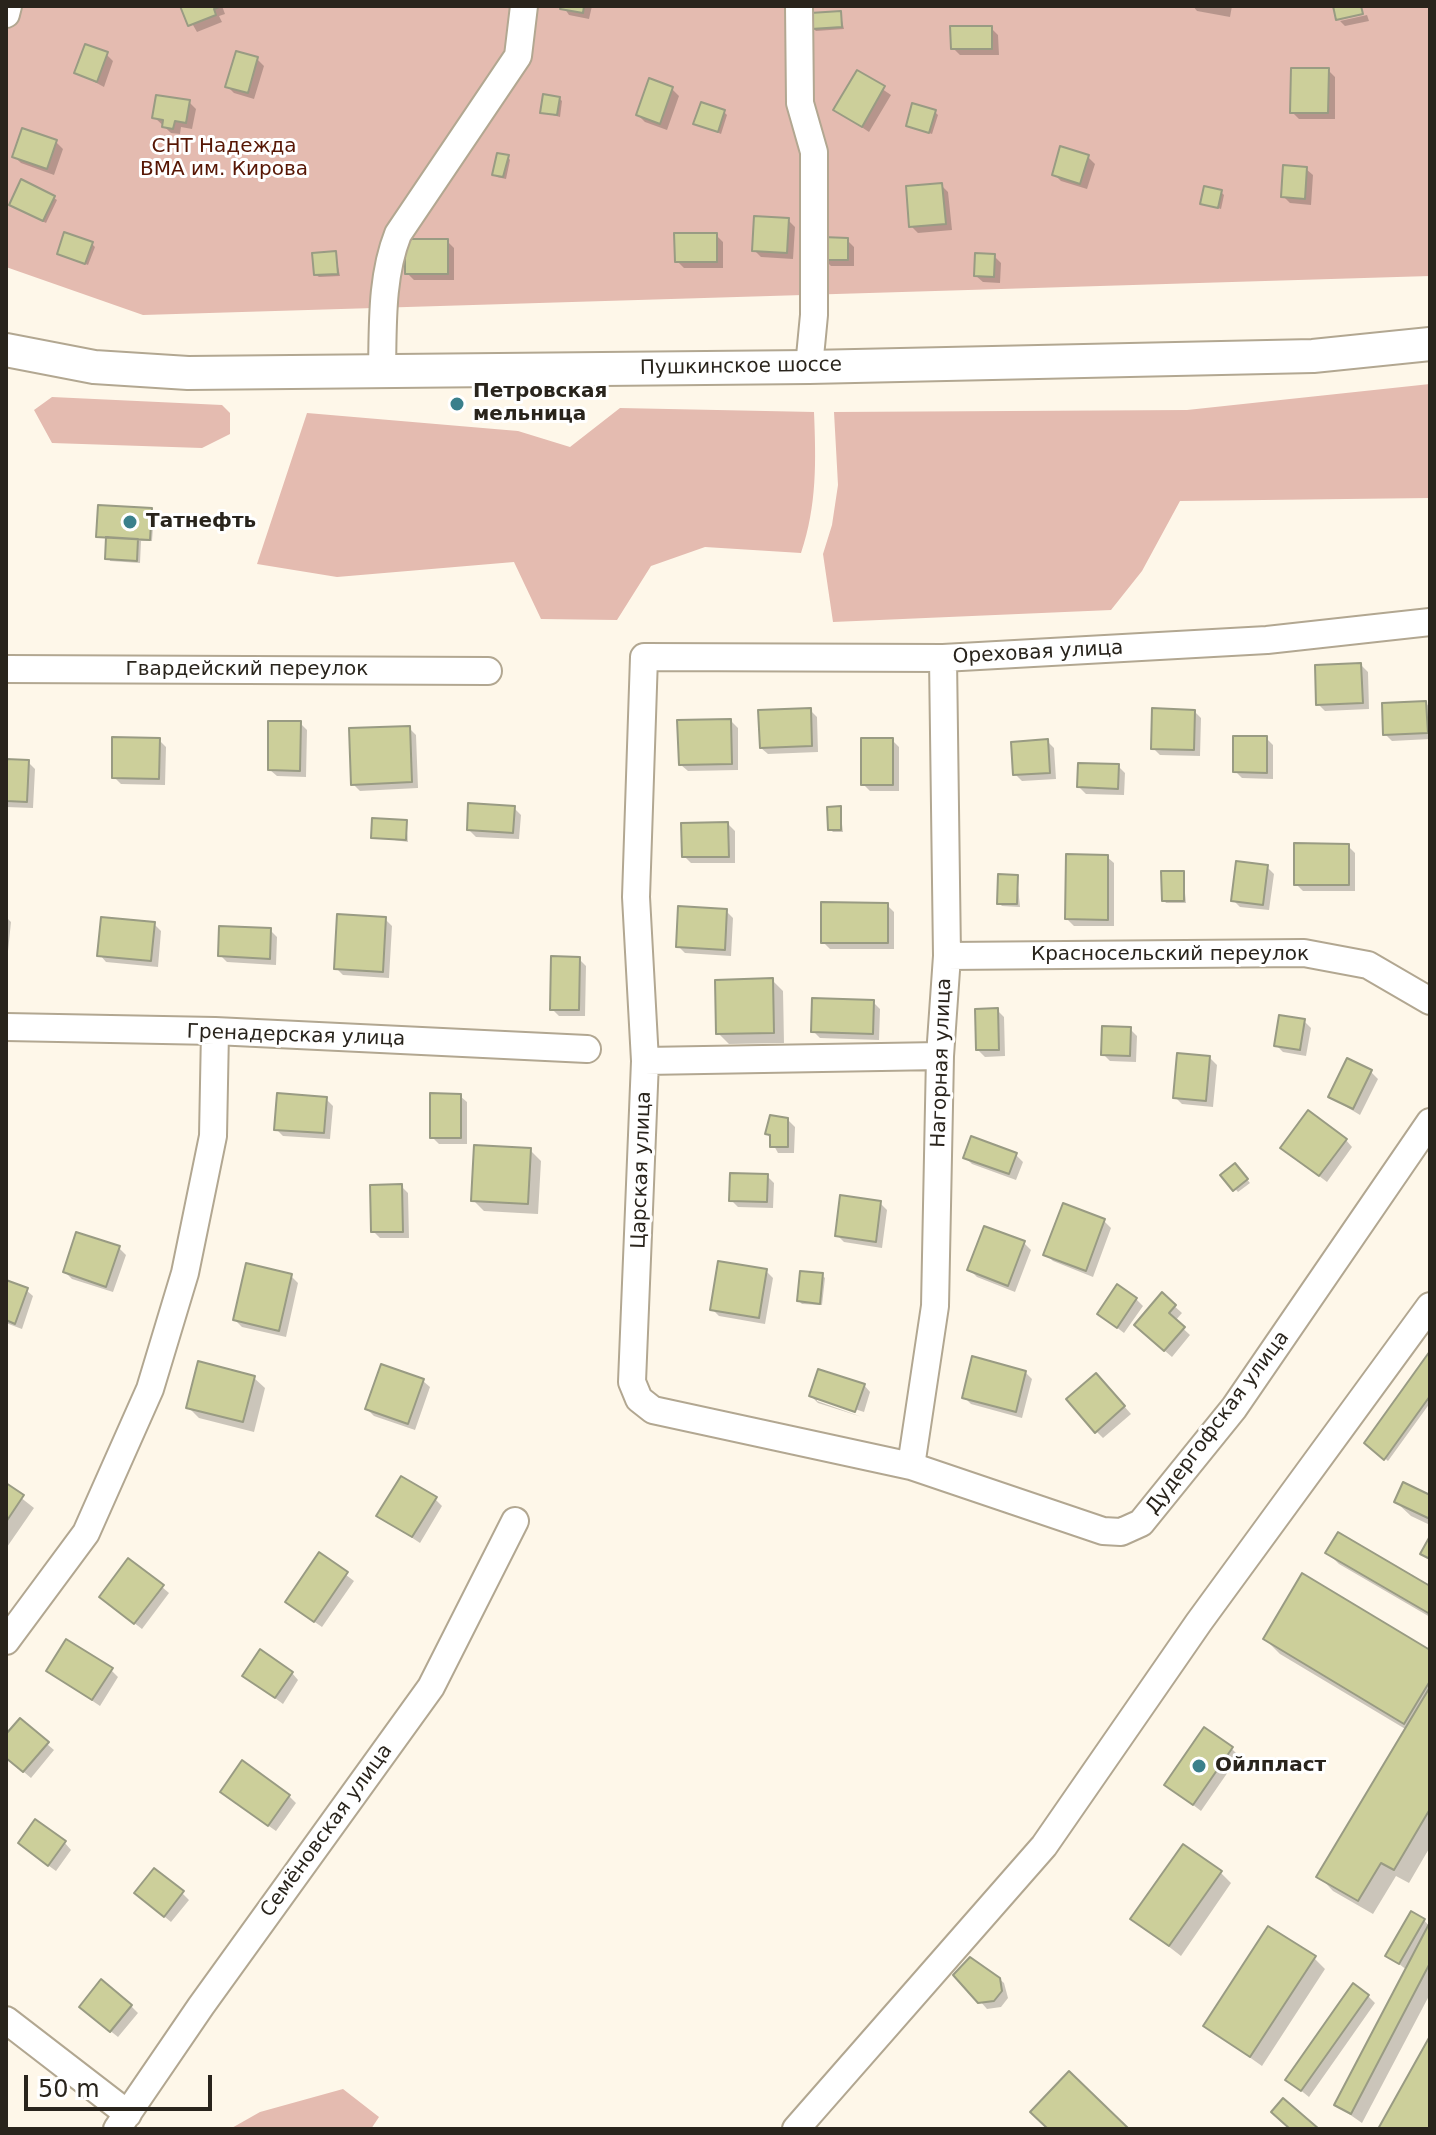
<!DOCTYPE html>
<meta charset="utf-8">
<style>
body{margin:0}
#map{position:relative;width:1436px;height:2135px;overflow:hidden;background:#fef7e9;font-family:"DejaVu Sans",sans-serif}
canvas{display:block}
.frame{position:absolute;inset:0;border:8px solid #29241c;pointer-events:none}
.scale{position:absolute;left:24px;top:2075px;width:188px;height:36px;box-sizing:border-box;border:4px solid #29241c;border-top:0;padding-left:10px;font-size:24px;line-height:28px;white-space:nowrap;color:#29241c;-webkit-text-stroke:6px #fff;paint-order:stroke}
</style>
<div id="map">
<canvas width="1436" height="2135"></canvas>
<div class="frame"></div>
<div class="scale">50 m</div>
</div>
<script>
const ctx = document.querySelector('canvas').getContext('2d');
ctx.lineJoin = 'round';
function fill(path, color) { ctx.fillStyle = color; ctx.fill(path, 'evenodd'); }
function trace(path, color, width, dash) { ctx.strokeStyle = color; ctx.lineWidth = width; ctx.lineCap = dash ? 'butt' : 'round'; ctx.setLineDash(dash || []); ctx.stroke(path); }
function drawText(font, color, halo, rows, align = 'center') {
  ctx.font = font + ' "DejaVu Sans",sans-serif'; ctx.lineWidth = 6; ctx.setLineDash([]); ctx.textBaseline = 'middle'; ctx.strokeStyle = halo; ctx.fillStyle = color; for (const [text, x, y, turn = 0] of rows) {
    ctx.save(); ctx.translate(x, y); ctx.rotate((+turn || 0) * Math.PI / 180); ctx.textAlign = isNaN(turn) ? turn : align; if (halo) ctx.strokeText(text, 0, 0); ctx.fillText(text, 0, 0); ctx.restore();
  }
}
const green = new Path2D(`
 M6 6H1430V276L143 315 6 267Z
 M1430 384V498L1180 501 1142 571 1111 610 833 622 823 554 832 525 838 485 834 412 1187 410Z
 M52 397 222 405 230 413V434L202 448 52 443 34 410Z
 M620 408 814 412C816 462 817 505 801 553L705 547 651 566 617 620 541 619 514 562 337 577 257 564 307 413 518 431 570 447Z
 M343 2089 379 2117 371 2129H230L260 2112Z`);
const shadow = new Path2D(`
 M182 6H222L225 14 219 16 222 22 197 32Z
 M563 6H592L589 19 569 15Z
 M1193 6H1232L1230 17 1197 11Z
 M840 13 844 29 816 31 813 28Z
 M1367 15 1369 21 1345 26 1340 21Z
 M991 28 998 35 999 55H960L953 48Z
 M106 54 113 61 104 87 76 72Z
 M257 59 264 66 254 99 234 93 227 86Z
 M1328 70 1335 77V119H1299L1292 112Z
 M857 72 891 95 869 132 836 110Z
 M672 89 679 96 667 130 645 122 638 115Z
 M559 98 562 101 560 117 542 112Z
 M189 102 196 109 192 129 181 127 180 134 171 133 154 117Z
 M724 112 727 115 721 134 696 123Z
 M935 112 938 115 932 134 908 125Z
 M56 142 63 149 54 175 21 163 14 156Z
 M508 157 510 160 506 179 497 177 494 174Z
 M1088 157 1095 164 1087 189 1061 181 1054 174Z
 M1306 169 1313 175 1311 205 1290 203 1283 196Z
 M941 185 948 192 952 230 918 233 911 226Z
 M1221 192 1224 195 1221 209 1202 203Z
 M54 198 57 200 46 223 14 207Z
 M788 220 795 227 793 259 761 257 754 250Z
 M716 235 723 242V268H684L677 261Z
 M847 240 854 247V266H831L824 259Z
 M447 241 454 248V280H414L407 273Z
 M92 244 95 247 88 265 59 253Z
 M335 253 340 276 319 277 316 275Z
 M994 256 1001 263 1000 283 983 282 976 276Z
 M151 510 154 513 152 541H141L140 563 110 561 108 539 98 536Z
 M1361 665 1368 672 1369 709 1325 711 1318 704Z
 M1426 703 1430 708V739L1392 741 1385 734Z
 M810 710 817 717 818 752 768 754 761 748Z
 M1194 711 1201 718 1200 756 1160 755 1153 748Z
 M731 721 738 728V770L688 771 681 765Z
 M300 723 307 730 306 777 277 776 270 770Z
 M409 728 416 735 418 788 360 791 353 784Z
 M1266 738 1273 745V779L1242 778 1235 771Z
 M159 740 166 747 165 785 121 784 114 777Z
 M892 740 899 747V791H870L863 784Z
 M1047 741 1054 748 1056 779 1022 781 1015 774Z
 M6 761 28 762 35 769 33 808 6 807Z
 M1118 766 1125 773 1124 795 1086 794 1079 787Z
 M514 808 521 815 519 839 476 837 469 830Z
 M840 808 843 832H833L830 829Z
 M406 822 408 842 373 837Z
 M728 824 735 831V863H691L684 856Z
 M1348 846 1355 853V891H1303L1296 884Z
 M1107 857 1114 863V926H1074L1067 919Z
 M1267 867 1274 874 1269 910 1240 907 1233 900Z
 M1183 873 1186 903H1166L1164 900Z
 M1017 877 1020 907 1002 906 999 903Z
 M887 905 894 912V949H830L823 942Z
 M726 911 733 918 731 956 685 953 678 946Z
 M6 917 11 922 7 961H6Z
 M385 919 392 926 389 978 343 975 336 968Z
 M154 924 161 931 158 967 106 962 100 955Z
 M270 930 277 937 276 965 227 962 220 955Z
 M579 959 586 966 585 1016H559L552 1009Z
 M772 980 783 991 784 1043 729 1044 718 1033Z
 M873 1002 880 1009 879 1040 820 1038 813 1031Z
 M997 1010 1004 1017 1005 1056 985 1057 978 1050Z
 M1304 1021 1311 1028 1306 1056 1283 1052 1276 1045Z
 M1130 1029 1137 1036 1136 1062 1110 1061 1103 1054Z
 M1210 1058 1217 1065 1213 1107 1182 1104 1175 1097Z
 M1371 1072 1378 1079 1360 1115 1330 1097Z
 M460 1096 467 1102V1144H439L432 1137Z
 M326 1099 333 1106 330 1139 283 1136 276 1129Z
 M788 1120 795 1127 794 1153H778L767 1133Z
 M1346 1140 1352 1147 1327 1182 1290 1154Z
 M530 1150 541 1161 538 1214 484 1211 473 1200Z
 M1016 1155 1023 1162 1016 1180 972 1164 966 1158Z
 M1235 1165 1250 1183 1238 1192 1223 1175Z
 M767 1176 774 1183 773 1208 738 1207 731 1200Z
 M401 1186 408 1193 409 1238H380L373 1231Z
 M880 1203 887 1210 882 1248 844 1242 837 1235Z
 M1104 1221 1111 1228 1093 1277 1053 1261 1046 1254Z
 M1024 1243 1031 1250 1015 1292 977 1277 970 1270Z
 M119 1248 126 1255 113 1292 72 1279 65 1272Z
 M766 1271 773 1278 765 1324 719 1316 712 1309Z
 M822 1275 825 1278 822 1305 802 1304 799 1301Z
 M291 1276 298 1283 286 1337 242 1327 235 1320Z
 M6 1283 26 1290 33 1296 22 1329 6 1323Z
 M1162 1295 1182 1313 1175 1321 1190 1335 1172 1357 1143 1332Z
 M1136 1299 1143 1306 1124 1333 1099 1314Z
 M1430 1355V1403L1388 1461 1367 1442Z
 M1025 1372 1032 1379 1022 1418 971 1404 964 1397Z
 M254 1378 265 1388 254 1432 199 1418 188 1407Z
 M423 1381 430 1387 415 1430 374 1416 367 1409Z
 M1103 1382 1131 1414 1103 1438 1096 1431Z
 M864 1385 870 1392 864 1412 817 1397V1401L862 1417 818 1403 811 1396Z
 M6 1486 34 1508 7 1547 6 1546Z
 M1430 1497V1525L1411 1516 1396 1502Z
 M435 1499 442 1506 420 1543 379 1516Z
 M1328 1553 1430 1588V1617L1339 1564Z
 M320 1555 354 1581 322 1627 294 1608Z
 M162 1587 169 1593 142 1629 108 1603Z
 M1265 1639 1430 1652V1847L1409 1883 1396 1876 1373 1914 1333 1891 1319 1876 1407 1730 1280 1654Z
 M111 1670 118 1677 100 1706 48 1671Z
 M292 1673 298 1680 283 1704 244 1675Z
 M6 1737 47 1744 54 1750 31 1778 6 1757Z
 M1232 1749 1239 1756 1201 1811 1167 1785Z
 M289 1796 296 1803 276 1831 229 1798Z
 M65 1843 71 1850 56 1871 27 1850Z
 M1220 1872 1231 1883 1181 1956 1133 1919Z
 M182 1893 189 1900 171 1922 143 1899Z
 M1424 1920 1430 1927V1994L1362 2123 1336 2105 1407 1970 1387 1955Z
 M1314 1958 1325 1969 1262 2066 1205 2026Z
 M996 1976 1004 1983 1008 1998 1001 2007 987 2009 980 2001Z
 M1368 1996 1375 2003 1309 2097 1288 2080Z
 M131 2006 138 2013 118 2037 88 2013Z`);
const building = new Path2D(`
 M180 6H219V7L214 9 216 15 188 26Z
 M561 6H584L583 13 560 9Z
 M1333 6H1361L1363 14 1336 20Z
 M841 11 842 27 811 29 810 13Z
 M950 26H992V49H951Z
 M85 44 108 52 97 82 74 73Z
 M236 51 258 57 248 93 225 87Z
 M1291 68H1329L1328 113H1290Z
 M857 70 885 86 862 127 833 110Z
 M649 78 673 87 660 124 636 115Z
 M543 94 560 97 557 115 540 113Z
 M156 95 190 100 186 123 175 121 173 129 162 127 163 120 152 118Z
 M701 102 725 110 718 132 693 124Z
 M912 103 936 110 929 133 906 126Z
 M22 128 57 140 47 169 12 157Z
 M1060 146 1089 155 1080 184 1052 175Z
 M497 153 509 155 503 177 492 175Z
 M1283 165 1307 167 1305 199 1281 197Z
 M21 179 55 196 43 221 9 205Z
 M942 183 946 224 909 227 906 186Z
 M1204 186 1222 190 1218 208 1200 204Z
 M754 216 789 218 787 253 752 251Z
 M64 232 93 242 85 264 57 254Z
 M674 233H717V262H675Z
 M823 237 848 238V260H822Z
 M405 239H448V274H405Z
 M336 251 338 274 314 275 312 253Z
 M975 253 995 254 994 277 974 276Z
 M98 505 152 508 150 540 96 537Z
 M106 537 138 539 137 561 105 559Z
 M1361 663 1363 703 1316 705 1315 665Z
 M1426 701 1428 733 1383 735 1382 703Z
 M811 708 812 746 760 748 758 710Z
 M1152 708 1195 710 1194 750 1151 749Z
 M731 719 732 764 679 765 677 720Z
 M268 721H301L300 771 268 770Z
 M410 726 412 782 351 785 349 728Z
 M1233 736H1267V773L1233 772Z
 M112 737 160 738 159 779 112 778Z
 M861 738H893V785H861Z
 M1048 739 1050 773 1013 775 1011 742Z
 M6 759 29 760 27 802 6 801Z
 M1078 763 1119 764 1118 789 1077 787Z
 M468 803 515 806 513 833 467 830Z
 M841 806V830H828L827 807Z
 M372 818 407 820 406 840 371 838Z
 M728 822 729 857H682L681 823Z
 M1294 843 1349 844V885H1294Z
 M1066 854 1108 855V920L1065 919Z
 M1236 861 1268 865 1263 905 1231 901Z
 M1161 871H1184V901H1162Z
 M998 874 1018 875 1017 904H997Z
 M821 902 888 903V943H821Z
 M678 906 727 909 725 950 676 947Z
 M337 914 386 917 383 972 334 969Z
 M101 917 155 922 151 961 97 956Z
 M219 926 271 928 270 959 218 956Z
 M551 956 580 957 579 1010H550Z
 M773 978 774 1033 716 1034 715 980Z
 M812 998 874 1000 873 1034 811 1032Z
 M998 1008 999 1050H976L975 1009Z
 M1279 1015 1305 1019 1300 1050 1274 1046Z
 M1102 1026 1131 1027 1130 1056 1101 1055Z
 M1177 1053 1210 1056 1206 1101 1173 1098Z
 M1347 1058 1372 1070 1353 1109 1328 1097Z
 M277 1093 327 1097 324 1133 274 1130Z
 M430 1093 461 1094V1138H430Z
 M1308 1110 1347 1139 1319 1176 1280 1148Z
 M770 1115 788 1118V1147H770V1135L765 1134Z
 M971 1136 1017 1153 1009 1174 963 1158Z
 M474 1145 531 1148 528 1204 471 1201Z
 M1235 1163 1248 1179 1233 1191 1220 1175Z
 M730 1173 768 1174 767 1202 729 1201Z
 M402 1184 403 1232H371L370 1185Z
 M840 1195 881 1201 876 1242 835 1236Z
 M1063 1203 1105 1219 1086 1271 1043 1255Z
 M984 1226 1025 1241 1008 1286 967 1270Z
 M76 1232 120 1246 106 1287 63 1272Z
 M718 1261 767 1269 759 1318 710 1310Z
 M246 1263 292 1274 279 1331 233 1320Z
 M800 1271 823 1273 820 1304 797 1301Z
 M6 1280 28 1288 15 1324 6 1320Z
 M1117 1284 1137 1298 1117 1328 1097 1314Z
 M1162 1292 1176 1305 1169 1313 1185 1327 1164 1351 1134 1325Z
 M1430 1351V1396L1384 1460 1364 1443Z
 M972 1356 1026 1371 1016 1412 962 1398Z
 M198 1361 255 1376 243 1422 186 1408Z
 M381 1364 424 1379 408 1424 365 1409Z
 M818 1369 865 1384 855 1412 809 1396Z
 M1096 1373 1125 1406 1095 1433 1066 1399Z
 M401 1476 437 1497 412 1537 376 1516Z
 M1403 1482 1430 1495V1519L1394 1502Z
 M6 1483 24 1495 6 1522Z
 M1338 1532 1430 1586V1614L1325 1553Z
 M1430 1536V1559L1420 1554Z
 M319 1552 348 1572 314 1622 285 1602Z
 M128 1558 164 1585 134 1624 99 1597Z
 M1302 1573 1430 1650V1681L1404 1724 1263 1639Z
 M66 1639 113 1668 92 1700 46 1671Z
 M260 1649 293 1672 275 1698 242 1676Z
 M1430 1687V1809L1394 1870 1381 1863 1358 1901 1316 1877Z
 M20 1718 49 1742 23 1772 6 1758V1734Z
 M1204 1727 1233 1747 1193 1805 1164 1785Z
 M242 1760 290 1795 268 1826 220 1792Z
 M35 1819 66 1841 48 1866 18 1843Z
 M1183 1844 1222 1871 1169 1946 1130 1919Z
 M154 1868 184 1891 164 1917 134 1893Z
 M1411 1911 1425 1919 1399 1964 1385 1956Z
 M1430 1922V1963L1351 2114 1334 2105Z
 M1268 1926 1316 1956 1250 2057 1203 2026Z
 M970 1957 1000 1978 1002 1991 994 2001 978 2003 953 1975Z
 M101 1979 132 2005 110 2032 79 2007Z
 M1353 1983 1369 1995 1301 2091 1285 2080Z
 M1430 2036V2129H1378Z
 M1069 2071 1129 2129H1048L1030 2112Z
 M1283 2098 1319 2129H1290L1271 2112Z`);
const minor = new Path2D(`
 M799 6 800 103 814 152V315L809 367
 M6 14 8 6
 M382 371C383 325 381 277 398 234L518 56 524 6
 M1430 622 1267 640 943 658 644 657 636 897 645 1061 632 1382 639 1399 653 1410 911 1466 1103 1531 1121 1532 1141 1523 1234 1408 1430 1122
 M6 669 488 671
 M947 956 1304 953 1368 965 1430 1001
 M6 1027 215 1031 587 1049
 M645 1061 940 1056
 M911 1466 935 1306 940 1056 947 956 943 658
 M6 1641 86 1533 150 1389 185 1273 213 1136 215 1031
 M6 2020 128 2114
 M117 2129 201 2006 431 1687 515 1521
 M796 2129 1044 1846 1199 1622 1430 1306`);
const major = new Path2D(`
 M6 350 94 367 188 373 809 367 1313 356 1430 344`);
const markers = [
 [457,404,8,"#3a808b"],
 [130,522,8,"#3a808b"],
 [1199,1766,8,"#3a808b"]
];
const parkNames = [
 ["СНТ Надежда",224,147],
 ["ВМА им. Кирова",224,170]
];
const streetNames = [
 ["Пушкинское шоссе",741,367,-1],
 ["Ореховая улица",1038,653,-3],
 ["Гвардейский переулок",247,670],
 ["Красносельский переулок",1170,955],
 ["Гренадерская улица",296,1036,2],
 ["Нагорная улица",942,1063,-88],
 ["Царская улица",642,1170,-88],
 ["Дудергофская улица",1218,1423,-53],
 ["Семёновская улица",327,1831,-54]
];
const poiNames = [
 ["Петровская",473,392],
 ["мельница",473,415],
 ["Татнефть",146,522],
 ["Ойлпласт",1215,1766]
];
fill(green, '#e4bbb0');
fill(shadow, '#0003');
fill(building, '#cccf9a');
trace(building, '#999b83', 2);
trace(minor, '#b2a791', 30);
trace(major, '#b2a791', 36);
trace(minor, '#fff', 26);
trace(major, '#fff', 32);
for (const [x, y, r, color] of markers) { const dot = new Path2D(); dot.arc(x, y, r, 0, 2 * Math.PI); ctx.fillStyle = color; ctx.fill(dot); trace(dot, '#fff', 3); }
drawText('20px', '#571604', '#fff', parkNames);
drawText('20px', '#29241c', '#fff', streetNames);
drawText('bold 20px', '#29241c', '#fff', poiNames, 'left');
</script>
